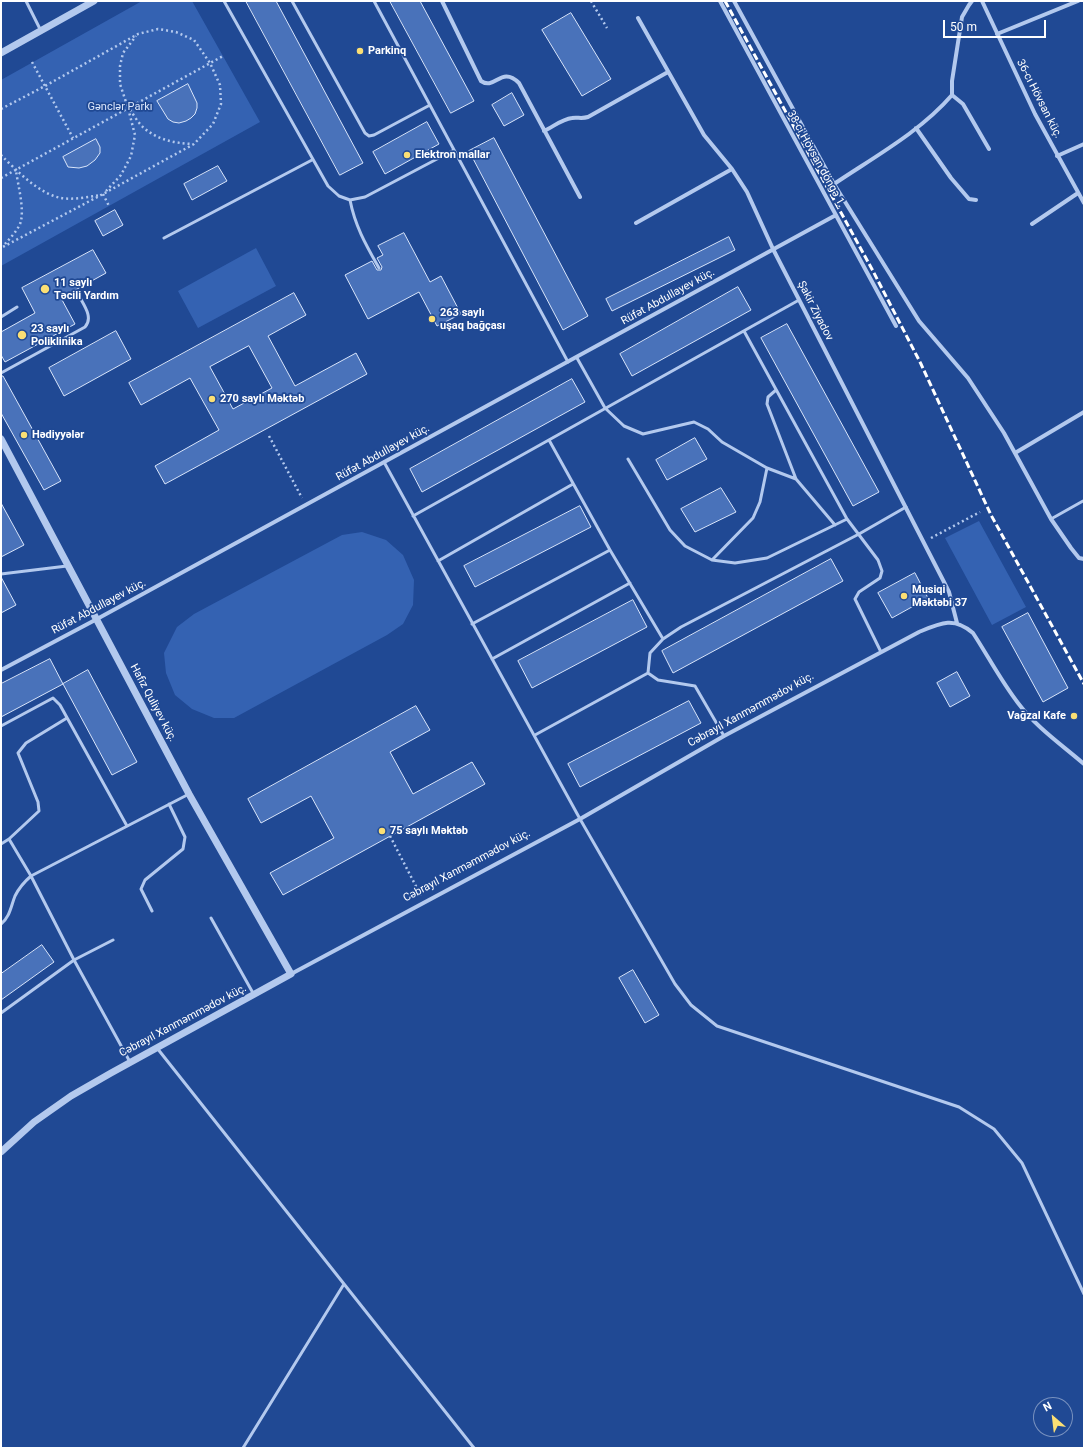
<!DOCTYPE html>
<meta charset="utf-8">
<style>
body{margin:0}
#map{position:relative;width:1085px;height:1449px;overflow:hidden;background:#204994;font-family:Roboto,sans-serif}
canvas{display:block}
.frame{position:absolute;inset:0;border:2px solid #fff;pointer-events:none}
.north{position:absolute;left:1033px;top:1397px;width:40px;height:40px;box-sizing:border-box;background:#204994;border:1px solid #7992bf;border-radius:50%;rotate:332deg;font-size:11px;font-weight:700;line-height:16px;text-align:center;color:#fff}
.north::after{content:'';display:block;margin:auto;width:14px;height:18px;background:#fbdf74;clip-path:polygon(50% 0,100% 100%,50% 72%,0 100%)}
.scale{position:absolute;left:943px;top:20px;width:103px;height:18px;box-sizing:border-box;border:2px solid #fff;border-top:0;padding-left:5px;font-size:12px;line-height:14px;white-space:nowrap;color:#fff;-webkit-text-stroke:3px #204994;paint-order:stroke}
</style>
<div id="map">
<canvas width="1085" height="1449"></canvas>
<div class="frame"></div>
<div class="north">N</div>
<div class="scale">50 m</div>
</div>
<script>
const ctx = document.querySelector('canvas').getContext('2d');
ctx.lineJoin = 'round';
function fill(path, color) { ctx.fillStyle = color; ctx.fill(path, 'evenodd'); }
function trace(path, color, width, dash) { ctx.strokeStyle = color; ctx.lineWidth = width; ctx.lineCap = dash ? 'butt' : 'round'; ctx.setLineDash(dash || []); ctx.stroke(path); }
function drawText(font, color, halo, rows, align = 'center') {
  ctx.font = font + ' Roboto,sans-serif'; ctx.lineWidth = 3.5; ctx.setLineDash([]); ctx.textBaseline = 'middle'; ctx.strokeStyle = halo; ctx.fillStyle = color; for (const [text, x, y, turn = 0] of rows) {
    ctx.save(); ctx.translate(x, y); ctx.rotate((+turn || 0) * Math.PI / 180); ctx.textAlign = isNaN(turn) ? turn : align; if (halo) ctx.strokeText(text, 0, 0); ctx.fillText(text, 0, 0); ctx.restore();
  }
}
const green = new Path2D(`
 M142 1H192L260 122 1 266V80Z
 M256 248 276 286 198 328 178 291Z
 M979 521 1026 607 992 625 945 538Z
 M362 532 386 540 403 555 414 580 413 605 403 624 387 635 234 718H214L192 709 175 695 166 673 164 653 177 627 194 614 342 535Z`);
const building = new Path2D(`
 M246 1H276L363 163 340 175Z
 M390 1H420L474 101 451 113Z
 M571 13 611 79 582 96 542 30Z
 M188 84 197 103V108L195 114 191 118 186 121 179 123 173 122 168 119 157 101Z
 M512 93 524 115 504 126 492 105Z
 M427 122 439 144 385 174 373 152Z
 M494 138 588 316 563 330 469 151Z
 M96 139 100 147V153L95 160 87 166 79 168 68 167 63 157Z
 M218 166 227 181 192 200 184 184Z
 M115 210 123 225 103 236 95 221Z
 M404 233 430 282 441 276 461 314 437 326 419 292 368 319 345 275 372 261 377 270H381L382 267 377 258 383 255 378 246Z
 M729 237 735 250 612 311 606 299Z
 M93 250 106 273 61 298 75 324 5 362 1 355V332L35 313 22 288Z
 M738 287 751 310 632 376 620 354Z
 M294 293 306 315 268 336 295 386 356 353 367 374 165 484 155 466 219 430 190 378 141 405 129 383ZM249 346 272 388 233 409 210 367Z
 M787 324 879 492 853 506 761 338Z
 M116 331 131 359 64 396 49 368Z
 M1 376H3L61 481 44 490 1 413Z
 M572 379 585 402 422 492 410 469Z
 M695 438 707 459 667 480 656 460Z
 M721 488 736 512 695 532 681 509Z
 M1 503 24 545 1 557Z
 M580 506 591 527 475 587 464 566Z
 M831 559 843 581 673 673 662 651Z
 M915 573 928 598 892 618 878 593Z
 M1 577 16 605 1 613Z
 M633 600 647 627 532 688 518 661Z
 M1028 613 1068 688 1043 702 1002 627Z
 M50 659 63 684 1 717V684Z
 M88 670 137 762 112 775 63 684Z
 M957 672 970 696 950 707 937 683Z
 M689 701 701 723 580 787 568 764Z
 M416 706 430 730 390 752 413 794 472 762 485 784 283 895 270 873 334 838 311 796 261 823 248 799Z
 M42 945 54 962 1 1000V974Z
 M633 970 659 1015 645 1023 619 978Z`);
const path = new Path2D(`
 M591 1 607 28
 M32 62 73 138
 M1 109 45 86 138 34 158 29 176 32 194 40 210 63 220 85 221 104 213 124 194 144 103 194 1 248
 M130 110C134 115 138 123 144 128 158 140 174 143 192 144
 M1 155C16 170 39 194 61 198 74 200 88 197 101 195
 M1 178 223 56
 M106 191 121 175 131 156 135 135 128 108 120 84V66L123 53 136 36
 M103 194 109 206
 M5 244C11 237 19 229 21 221 24 207 18 185 16 171
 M269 436 302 498
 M931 538 980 512
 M390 836 421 896`);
const service = new Path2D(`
 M26 1 41 31
 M224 1 328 186 339 196 350 200 365 197 454 150
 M292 1 365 133 369 136 374 135 430 105
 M374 1 568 362
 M350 200C355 226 366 245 379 268
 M164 238 312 160
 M1 317 17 307
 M744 331 847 519 878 560 882 571 880 578 859 592 855 599 881 652
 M577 358 605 408 624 426 643 434 694 422 708 429 722 442 767 468 796 479 835 525
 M1 373 85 327C94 317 83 304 78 294
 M776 390 768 397 767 404 796 479
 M549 440 610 550 663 639
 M628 459 670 530 685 546 712 560 735 563 767 558 847 519
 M384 462 580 819 675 984 691 1005 717 1026 959 1107 994 1129 1022 1163 1084 1294
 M413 516 799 300
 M1051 519 1083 501
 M712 560 753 518 760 502 767 468
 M438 561 573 484
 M1 574 67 566
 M472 624 610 550
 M492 659 630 583
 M648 673 658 680 695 686 724 736
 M1 726 53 698 60 705 127 826
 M535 735 648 673 650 653 663 639 681 627 859 534 906 507
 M9 839 39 811 38 802 18 753 26 743 67 718
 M1 844 9 839 31 876 74 960 130 1062
 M152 911 141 889 145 880 183 849 185 837 169 804
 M211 918 253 993
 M1 924C10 917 11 906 15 896 19 888 24 882 31 876L189 794
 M1 1013 74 960 113 940
 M157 1048 474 1448
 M243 1448 344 1284`);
const minor = new Path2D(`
 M442 1 481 81C495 91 501 65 519 83L580 197
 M720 1 896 326
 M734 1 834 184 919 321 968 378 1004 433 1051 519 1071 548 1079 558 1084 559
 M982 1 1035 114 1084 203
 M638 18 704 135 732 169 747 192 773 249 944 582 949 592 957 623
 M997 34 1078 1
 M952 95 963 104 989 149
 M916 128 951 178 969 199 976 200
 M544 131C553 127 562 119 572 118 577 117 582 119 588 117L668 72
 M1057 156 1084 144
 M834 184C874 157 920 132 952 95V81L962 17 969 5 972 1
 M636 223 732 169
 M1032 224 1078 193
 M1015 453 1084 412
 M1 670 97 619 836 215
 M291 974 580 819 724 736 919 632C940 623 954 616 973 633 988 656 1001 681 1018 703 1036 727 1062 745 1084 764`);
const tertiary = new Path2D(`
 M1 53 94 1
 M1 439 189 794 291 974 111 1073 71 1096 34 1122 1 1152`);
const rail = new Path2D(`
 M725 1 873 271 921 364 991 515 1084 684`);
const markers = [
 [360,51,4,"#fbdf74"],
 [407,155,4,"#fbdf74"],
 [45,289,5,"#fbdf74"],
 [432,319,4,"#fbdf74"],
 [22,335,5,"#fbdf74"],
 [212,399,4,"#fbdf74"],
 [24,435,4,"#fbdf74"],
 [904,596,4,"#fbdf74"],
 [1074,716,4,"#fbdf74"],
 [382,831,4,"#fbdf74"]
];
const poiNames = [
 ["Parkinq",368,51],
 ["Elektron mallar",415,155],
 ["11 saylı",54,283],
 ["Təcili Yardım",54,296],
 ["263 saylı",440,313],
 ["uşaq bağçası",440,326],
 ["23 saylı",31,329],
 ["Poliklinika",31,342],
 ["270 saylı Məktəb",220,399],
 ["Hədiyyələr",32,435],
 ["Musiqi",912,590],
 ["Məktəbi 37",912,603],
 ["Vağzal Kafe",1066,716,"right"],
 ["75 saylı Məktəb",390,831]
];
const streetNames = [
 ["36-cı Hövsan küç.",1039,99,63],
 ["38-ci Hövsan döngə 1.",816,159,61],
 ["Rüfət Abdullayev küç.",668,297,-29],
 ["Şakir Ziyadov",815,311,63],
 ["Rüfət Abdullayev küç.",383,453,-29],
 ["Rüfət Abdullayev küç.",99,607,-28],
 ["Hafiz Quliyev küç.",153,703,62],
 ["Cəbrayıl Xanməmmədov küç.",751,710,-29],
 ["Cəbrayıl Xanməmmədov küç.",467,866,-28],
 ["Cəbrayıl Xanməmmədov küç.",183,1021,-28]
];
const parkNames = [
 ["Gənclər Parkı",120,107]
];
fill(green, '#3462b2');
fill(building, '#4972ba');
trace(building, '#d9e5fa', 1);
trace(path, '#b3c9ee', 2.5, [2, 3]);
trace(service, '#b3c9ee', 3);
trace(minor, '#b3c9ee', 4);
trace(tertiary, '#b3c9ee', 7);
trace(rail, '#fff', 3, [7, 3]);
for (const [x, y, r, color] of markers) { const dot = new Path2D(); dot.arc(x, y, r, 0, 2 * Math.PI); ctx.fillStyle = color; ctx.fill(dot); trace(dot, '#204994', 1.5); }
drawText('bold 11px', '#fff', '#204994', poiNames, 'left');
drawText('11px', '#fff', '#204994', streetNames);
drawText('11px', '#d9e5fa', '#204994', parkNames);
</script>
